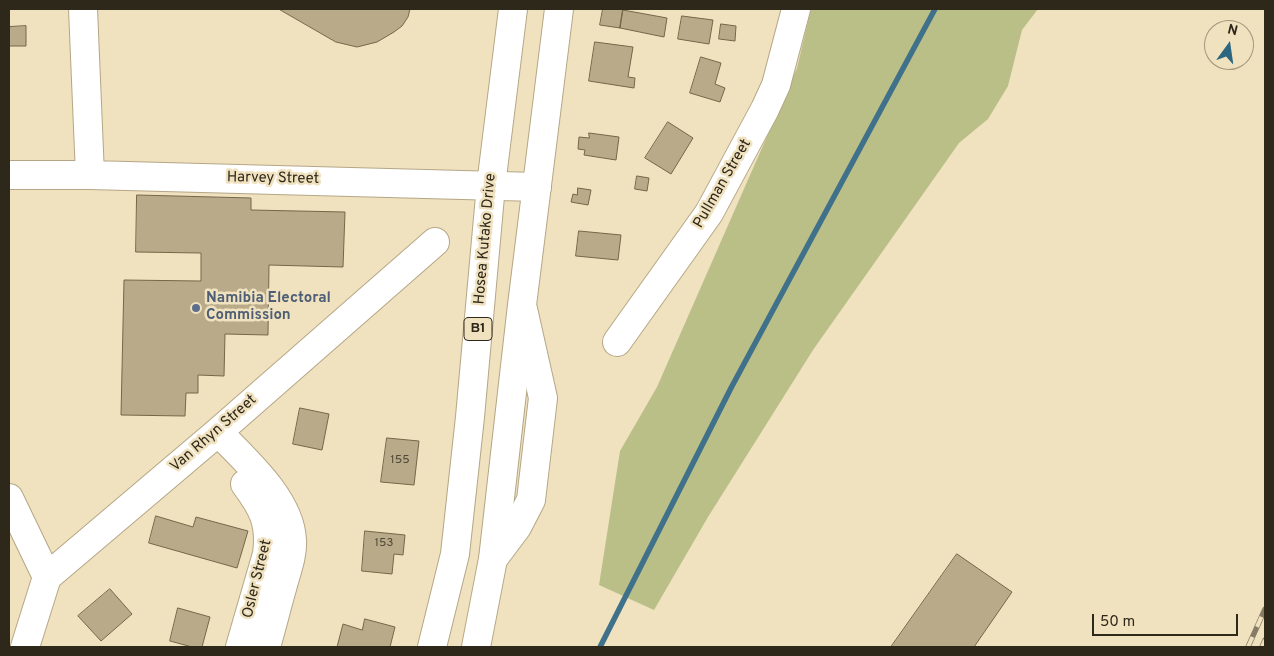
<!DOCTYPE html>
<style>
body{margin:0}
#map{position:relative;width:1274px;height:656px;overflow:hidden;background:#f0e1bf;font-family:Overpass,sans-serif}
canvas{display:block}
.frame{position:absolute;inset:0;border:10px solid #2e281b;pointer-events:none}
.north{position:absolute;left:1204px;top:20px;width:50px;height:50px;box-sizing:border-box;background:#f0e1bf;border:1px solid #a2977d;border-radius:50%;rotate:14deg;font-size:14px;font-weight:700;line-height:20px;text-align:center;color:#2e281b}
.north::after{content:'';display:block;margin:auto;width:18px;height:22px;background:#2c667f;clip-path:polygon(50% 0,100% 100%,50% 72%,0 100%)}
.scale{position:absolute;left:1092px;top:614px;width:146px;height:22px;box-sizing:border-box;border:2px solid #2e281b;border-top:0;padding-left:6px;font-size:15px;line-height:18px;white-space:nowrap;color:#2e281b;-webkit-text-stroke:4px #f0e1bf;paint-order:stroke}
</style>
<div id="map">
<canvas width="1274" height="656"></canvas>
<div class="frame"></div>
<div class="north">N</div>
<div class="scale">50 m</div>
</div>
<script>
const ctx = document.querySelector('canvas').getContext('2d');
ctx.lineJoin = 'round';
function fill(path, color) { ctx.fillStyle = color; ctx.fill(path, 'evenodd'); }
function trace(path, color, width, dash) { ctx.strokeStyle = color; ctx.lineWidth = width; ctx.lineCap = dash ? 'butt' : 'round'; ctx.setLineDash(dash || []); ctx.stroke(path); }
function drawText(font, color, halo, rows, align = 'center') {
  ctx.font = font + ' Overpass,sans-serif'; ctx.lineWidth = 5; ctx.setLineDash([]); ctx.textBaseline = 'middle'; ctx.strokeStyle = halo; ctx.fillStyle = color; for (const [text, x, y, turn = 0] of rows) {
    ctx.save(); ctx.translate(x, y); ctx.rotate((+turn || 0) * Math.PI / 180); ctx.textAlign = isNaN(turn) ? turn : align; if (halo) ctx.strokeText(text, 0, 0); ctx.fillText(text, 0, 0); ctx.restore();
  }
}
const green = new Path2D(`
 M811 9H1038L1022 30 1008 86 988 119 959 143 813 350 708 517 654 610 599 585 620 451 657 387 776 116 797 68Z`);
const stream = new Path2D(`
 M600 647 731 388 935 9`);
const building = new Path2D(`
 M279 9H410L408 17 402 26 394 32 377 42 357 47 336 42Z
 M603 9H623L620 28 600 25Z
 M623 10 667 18 664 37 620 28Z
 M682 16 713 20 709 44 678 39Z
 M721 24 736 26 735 41 719 39Z
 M26 26V46H9V27Z
 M595 42 633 47 628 77 635 78 634 88 589 81Z
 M701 57 721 63 715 84 725 88 720 102 690 93Z
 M668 122 693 138 671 174 645 158Z
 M589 133 619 137 616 160 584 155 585 150 578 149 579 137 589 138Z
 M637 176 649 178 647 191 635 189Z
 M578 188 591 190 588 205 571 202 573 194 577 195Z
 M137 195 251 198V210L345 212 343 267 269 265 268 335 225 334 224 376 198 375V393H186L185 416 121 415 124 280 201 281V253L136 252Z
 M579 231 621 235 618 260 576 256Z
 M300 408 329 414 322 450 293 444Z
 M387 438 419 441 414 485 381 482Z
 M156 516 193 527 196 517 248 531 237 568 149 543Z
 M365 531 405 535 403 555 394 554 392 574 362 571Z
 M957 554 1012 592 974 647H891Z
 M110 589 132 614 101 641 78 616Z
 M178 608 210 617 202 647H192L170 641Z
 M365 619 395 627 390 647H337L343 624 362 630Z`);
const minor = new Path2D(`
 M83 9 90 175
 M9 175H90L537 187
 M617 342 709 213 765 109 776 85 796 9
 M218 432C245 460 290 499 292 540 293 555 287 570 283 585 277 606 272 626 266 647
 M9 498 47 577
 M493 559 517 527 531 500 543 398 523 309
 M25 647 47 577 218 432 435 242
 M240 647 267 554C271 523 263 508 245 484`);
const major = new Path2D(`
 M432 647 455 554 470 417 491 185 513 9
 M476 647 493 559 522 305 559 9`);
const rail = new Path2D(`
 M1248 647 1265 609
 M1262 647 1265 640`);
const markers = [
 [196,308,5,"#5c6f8a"]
];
const numberNames = [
 ["155",400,461],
 ["153",384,544]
];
const shields = [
 [478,329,28]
];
const shieldNames = [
 ["B1",478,329]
];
const streetNames = [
 ["Harvey Street",273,179,1],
 ["Pullman Street",723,184,-60],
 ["Hosea Kutako Drive",486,239,-85],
 ["Van Rhyn Street",214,434,-41],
 ["Osler Street",258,579,-76]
];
const serviceNames = [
 ["Namibia Electoral",206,299],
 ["Commission",206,316]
];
fill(green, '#babf88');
trace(stream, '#40718a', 5.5);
fill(building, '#b9ab8a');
trace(building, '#746748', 1);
trace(minor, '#b5a786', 30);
trace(major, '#b5a786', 30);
trace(minor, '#fff', 28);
trace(major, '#fff', 28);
trace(rail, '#867c65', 5.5);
trace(rail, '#f0e1bf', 4, [11]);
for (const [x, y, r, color] of markers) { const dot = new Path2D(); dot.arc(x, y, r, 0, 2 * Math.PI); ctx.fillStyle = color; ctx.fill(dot); trace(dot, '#f0e1bf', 2); }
drawText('12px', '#514937', null, numberNames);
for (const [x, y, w] of shields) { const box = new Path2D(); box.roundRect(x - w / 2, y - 11.5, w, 23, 4); ctx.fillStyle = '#f0e1bf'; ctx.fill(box); trace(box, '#2e281b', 1); }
drawText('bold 14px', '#2e281b', null, shieldNames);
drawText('15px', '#2e281b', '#f0e1bf', streetNames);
drawText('bold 15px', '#4e5e75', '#f0e1bf', serviceNames, 'left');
</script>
